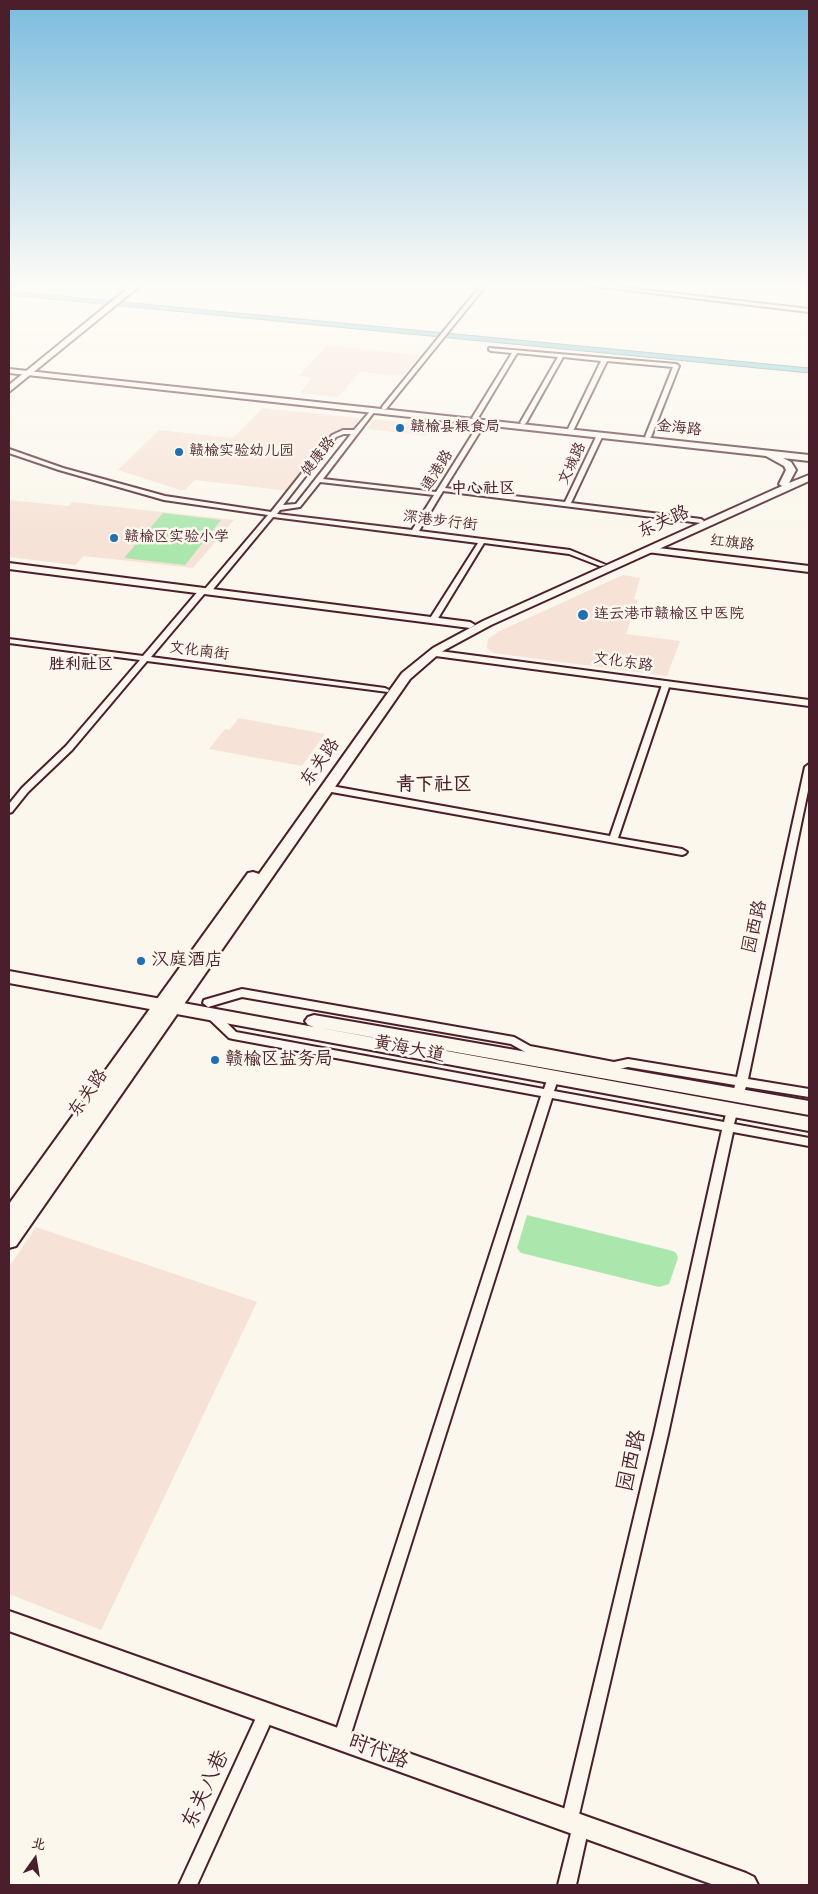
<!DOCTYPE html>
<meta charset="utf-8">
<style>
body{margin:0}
#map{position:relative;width:818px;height:1894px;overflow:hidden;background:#fbf7ec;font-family:Mynerve,"LXGW WenKai TC",sans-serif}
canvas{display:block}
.frame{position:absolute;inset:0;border:10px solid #4a1f2b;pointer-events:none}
.north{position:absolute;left:10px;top:1834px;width:50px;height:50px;-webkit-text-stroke:4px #fbf7ec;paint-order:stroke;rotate:13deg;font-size:14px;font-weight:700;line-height:20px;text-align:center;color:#4a1f2b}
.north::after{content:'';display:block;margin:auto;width:18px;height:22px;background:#4a1f2b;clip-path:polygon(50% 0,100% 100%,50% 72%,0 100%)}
</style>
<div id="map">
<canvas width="818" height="1894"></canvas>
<div class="frame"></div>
<div class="north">北</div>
</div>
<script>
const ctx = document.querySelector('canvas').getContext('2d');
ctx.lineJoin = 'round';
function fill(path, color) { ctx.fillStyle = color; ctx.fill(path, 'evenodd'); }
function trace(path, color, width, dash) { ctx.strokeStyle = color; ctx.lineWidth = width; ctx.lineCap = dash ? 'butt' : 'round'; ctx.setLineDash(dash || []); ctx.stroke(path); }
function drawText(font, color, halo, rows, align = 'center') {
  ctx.font = font + ' Mynerve,"LXGW WenKai TC",sans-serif'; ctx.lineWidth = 5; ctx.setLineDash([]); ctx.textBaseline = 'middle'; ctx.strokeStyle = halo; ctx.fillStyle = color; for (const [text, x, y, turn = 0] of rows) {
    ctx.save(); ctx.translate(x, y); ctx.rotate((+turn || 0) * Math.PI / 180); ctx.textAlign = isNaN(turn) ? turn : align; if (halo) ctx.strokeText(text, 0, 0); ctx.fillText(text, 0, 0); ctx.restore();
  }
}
const built = new Path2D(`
 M327 345 420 355 403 376 360 372 338 397 300 393 311 378 299 376Z
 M262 408 360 418 351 431 337 430 289 491 195 480 185 490H180L118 470 159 430 233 438Z
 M375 419 433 426 426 436 367 429Z
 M9 500 68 506 72 502 234 520 193 568 84 556 75 565 9 557Z
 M623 575 640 578 634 599 638 600 626 634 680 641 667 676 493 653 487 648 488 639 500 631Z
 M239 718 325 734 302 766 209 749 225 729 229 730Z
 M36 1227 257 1302 101 1630 9 1594V1267Z`);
const green = new Path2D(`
 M163 513 221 520 185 565 124 558Z
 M527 1215 673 1251 676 1253 678 1258 669 1284 659 1287 521 1253 517 1248Z`);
const water = new Path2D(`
 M9 291 809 368V373L9 295Z`);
const minor = new Path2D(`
 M482 284H487L386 409H382V407Z
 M577 284H592L809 309V312Z
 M489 348 676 364 679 366 651 437 648 439 645 437 673 367 607 361 574 429 571 431 568 429 601 361 563 357 526 423 523 425 520 423 558 357 517 353 478 418 475 420 472 418 512 353 491 351 489 350Z
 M373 408 375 409V411L323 479 436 492 480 422 483 420 486 422 445 488 565 502 597 435 600 433 603 435 571 503 701 519 704 521 701 523 443 491 419 531 570 550 606 565 600 566 569 554 484 543 437 620 433 622 429 620 478 543 273 517 210 593H205L151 657 385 688 389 690 388 692 147 661 72 750 28 792 12 812 9 813V804L22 788 66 746 140 660 9 643V639L143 656 200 589H205L268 515 164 500 59 470 9 453V449L63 468 165 496 271 512 332 435 343 430H354ZM344 434H351L296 504 283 505 336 437ZM320 482 434 495 412 530 277 514 280 510 300 507Z
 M663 682H666L670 684 618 838 682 849 687 852 685 854 682 855 326 791 322 788 326 785 610 836Z
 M809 764V786L748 1079 809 1089V1097L746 1087 744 1092H736L734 1089 735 1085 628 1067 614 1070 527 1053 511 1044 242 997 208 1007 203 1003 204 1000 242 989 514 1037 530 1046 614 1062 628 1059 737 1077 805 767Z
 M210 1009 214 1010 236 1032 544 1089 549 1074H557L559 1077 554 1091 724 1122 728 1106H736L738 1109 734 1124 809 1138V1146L733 1132 668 1434 578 1819 581 1818 587 1820 589 1826 576 1885H558L572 1829 569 1830 563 1828 561 1822 654 1434 722 1130 552 1098 349 1740 347 1746 341 1748 335 1746 333 1740 541 1096 233 1039 229 1038 206 1016 205 1013 206 1010Z
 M267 1705 273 1707 275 1713 197 1885H179L261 1707Z`);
const tertiary = new Path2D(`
 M650 547 809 566V572L647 552V548Z
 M9 563 470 622 475 625 470 628 9 569Z
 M432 650 809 700V706L428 655 427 653Z
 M9 1611 746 1873 754 1877 758 1885H714L9 1631Z`);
const secondary = new Path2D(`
 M9 369 809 455V461L783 458 791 462 796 470 789 483 809 475V481L491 625 441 652 410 679 16 1246 9 1248V1204L248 873 253 872 259 874 402 673 433 648 483 621 782 486 779 484 786 470 784 466 766 456 9 373Z`);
const primary = new Path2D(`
 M133 284H142L9 392V385Z
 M9 971 314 1027 308 1025 305 1021 308 1017 314 1015 809 1101V1115L315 1027 809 1117V1131L9 983Z`);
const markers = [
 [400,428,5,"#1f6fb2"],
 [179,452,5,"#1f6fb2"],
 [114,538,5,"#1f6fb2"],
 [583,615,6,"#1f6fb2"],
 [141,961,5,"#1f6fb2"],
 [215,1060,5,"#1f6fb2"]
];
const farPoinames = [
 ["赣榆县粮食局",410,428],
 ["赣榆实验幼儿园",189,452],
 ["赣榆区实验小学",124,538],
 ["连云港市赣榆区中医院",594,615]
];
const farStreetnames = [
 ["金海路",679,429,6],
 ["健康路",319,457,-52],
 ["文城路",573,464,-65],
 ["通港路",438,471,-58],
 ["深港步行街",440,522,7],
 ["红旗路",732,544,7],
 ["文化南街",199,652,7],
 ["文化东路",623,663,8]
];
const farNeighbourhoodnames = [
 ["中心社区",483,490],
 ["胜利社区",81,666]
];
const streetNames = [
 ["东关路",664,523,-24],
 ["东关路",321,763,-55],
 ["园西路",756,927,-77],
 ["黄海大道",409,1050,11],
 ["东关路",89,1094,-55]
];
const poiNames = [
 ["汉庭酒店",151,961],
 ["赣榆区盐务局",225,1060]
];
const neighbourhoodNames = [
 ["青下社区",434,786]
];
const nearStreetnames = [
 ["园西路",633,1461,-77],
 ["时代路",378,1753,20],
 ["东关八巷",207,1790,-65]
];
fill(built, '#f6e2d6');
fill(green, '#abe7ad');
fill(water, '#76c7cf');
trace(water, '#64848d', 1);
trace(minor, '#4a1f2b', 4);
trace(tertiary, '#4a1f2b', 4);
trace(secondary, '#4a1f2b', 4);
trace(primary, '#4a1f2b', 4);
fill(minor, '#fbf7ec');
fill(tertiary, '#fbf7ec');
fill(secondary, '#fbf7ec');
fill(primary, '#fbf7ec');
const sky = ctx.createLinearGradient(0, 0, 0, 549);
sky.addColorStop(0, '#7abcde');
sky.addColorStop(0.52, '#fdfbf6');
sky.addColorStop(1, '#fdfbf600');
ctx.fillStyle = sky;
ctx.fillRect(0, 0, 818, 549);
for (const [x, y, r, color] of markers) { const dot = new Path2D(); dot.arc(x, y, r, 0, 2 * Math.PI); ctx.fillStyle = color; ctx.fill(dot); trace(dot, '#fbf7ec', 2); }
drawText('15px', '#4a1f2b', '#fbf7ec', farPoinames, 'left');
drawText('15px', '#4a1f2b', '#fbf7ec', farStreetnames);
drawText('bold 16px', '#4a1f2b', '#fbf7ec', farNeighbourhoodnames);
drawText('18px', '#4a1f2b', '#fbf7ec', streetNames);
drawText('18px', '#4a1f2b', '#fbf7ec', poiNames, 'left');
drawText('bold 19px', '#4a1f2b', '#fbf7ec', neighbourhoodNames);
drawText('21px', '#4a1f2b', '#fbf7ec', nearStreetnames);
</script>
